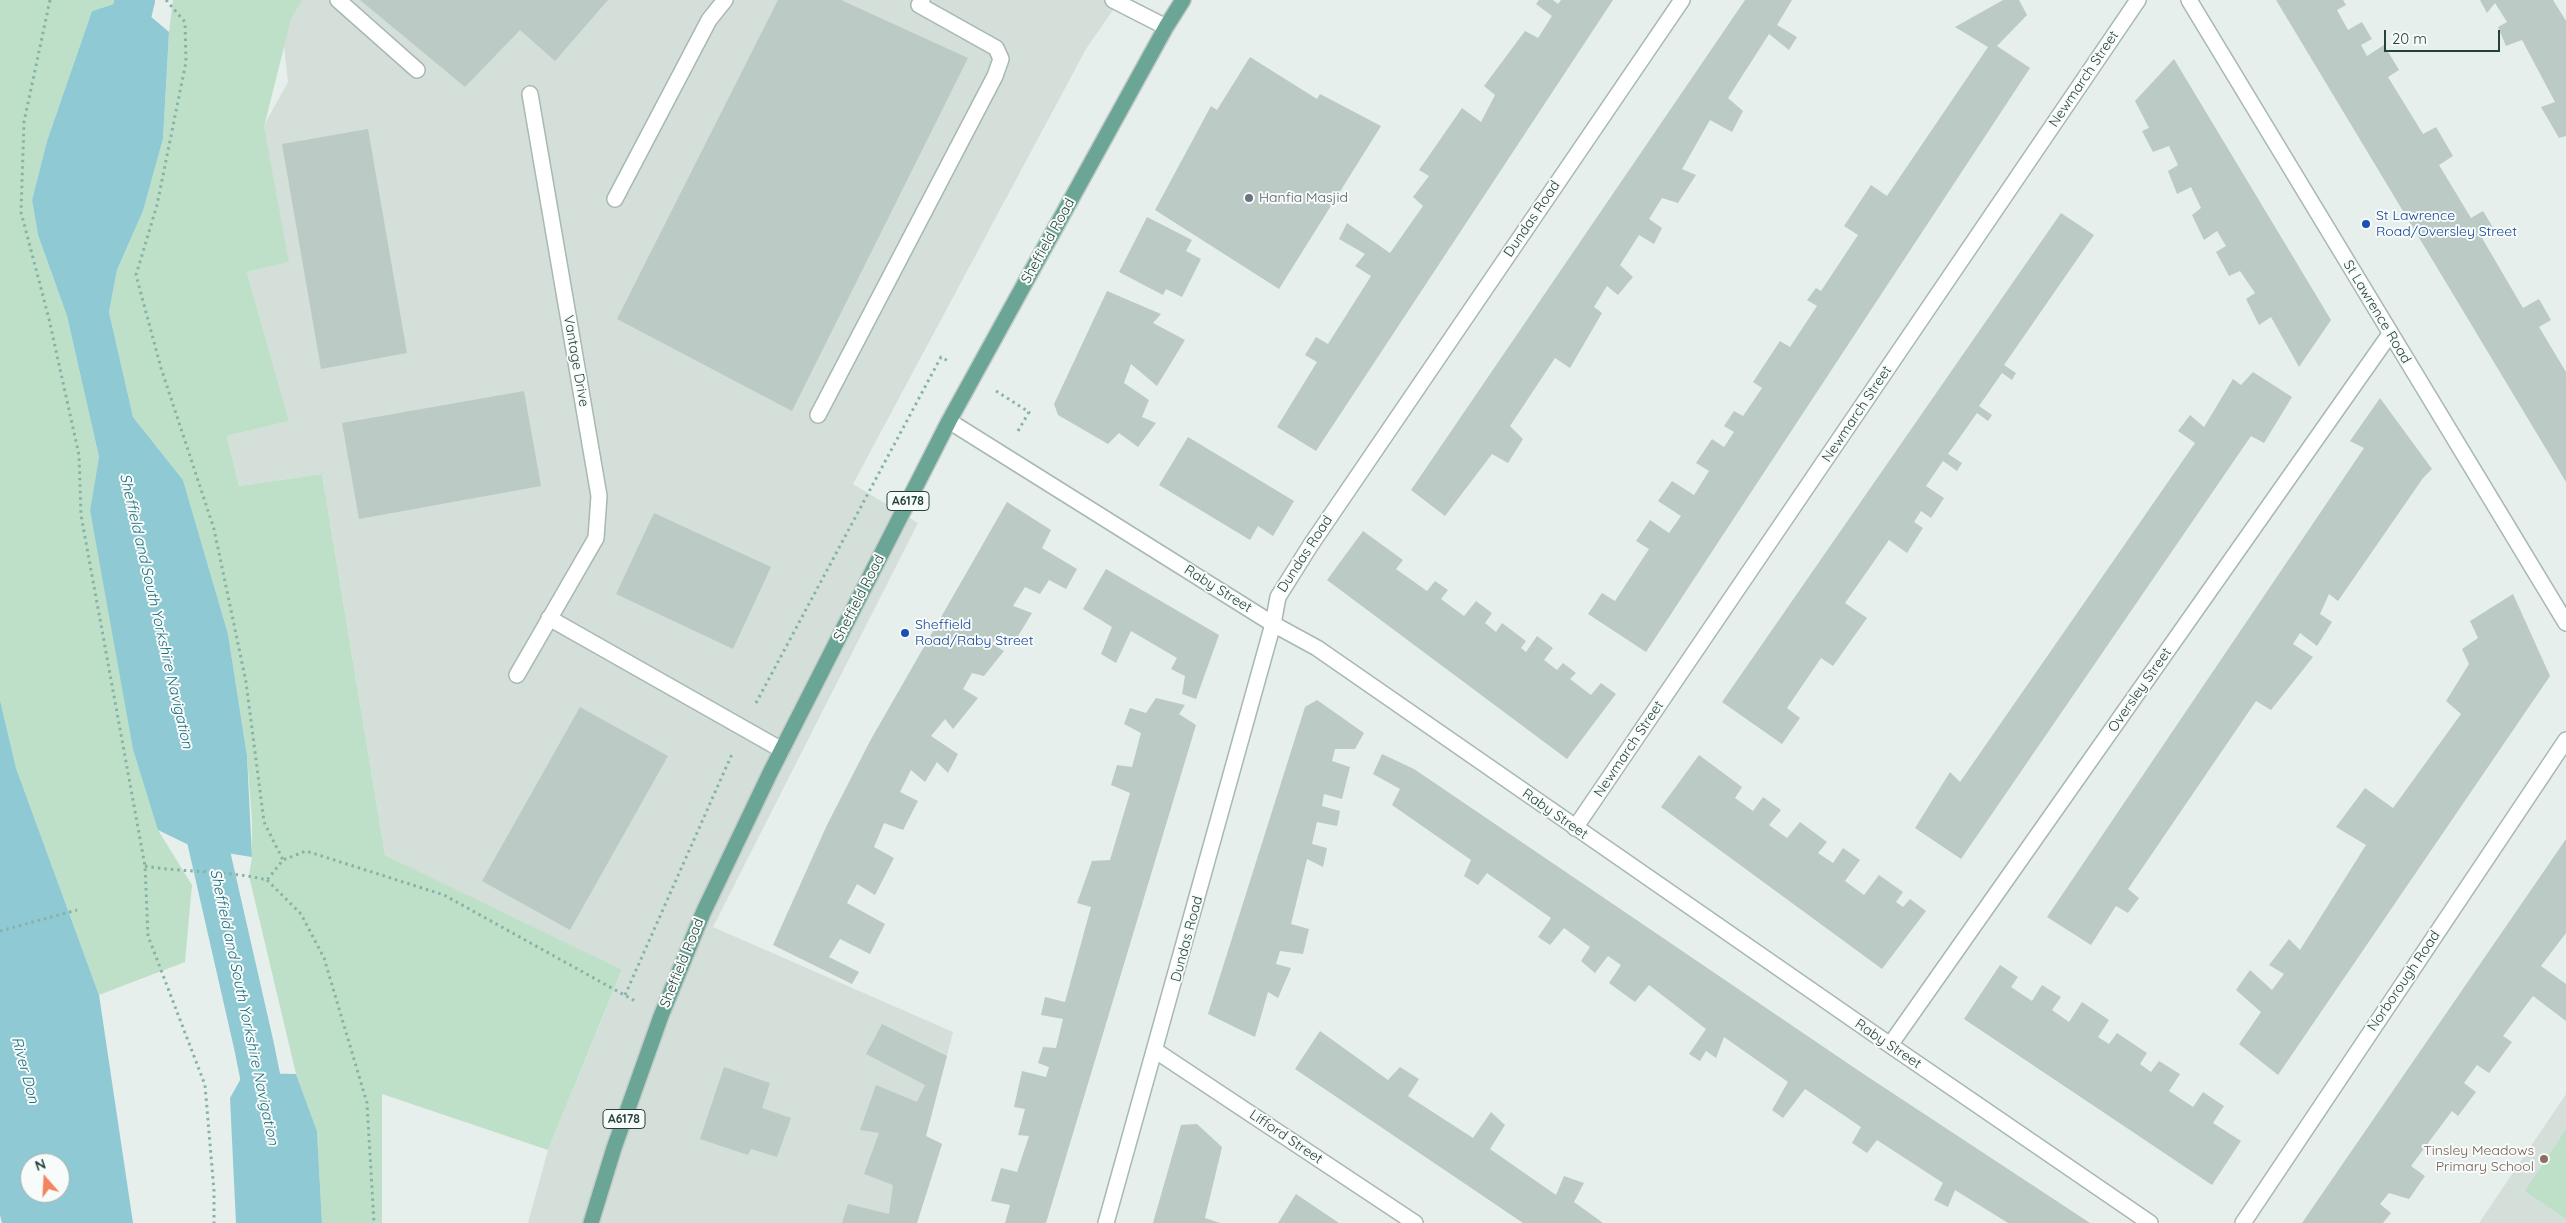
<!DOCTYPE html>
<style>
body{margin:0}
#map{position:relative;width:2566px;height:1223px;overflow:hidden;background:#e6efeb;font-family:Quicksand,sans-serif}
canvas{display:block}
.north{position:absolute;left:20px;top:1153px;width:50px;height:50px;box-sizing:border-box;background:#f7fbf9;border:1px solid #a3b1ad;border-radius:50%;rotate:341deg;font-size:14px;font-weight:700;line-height:20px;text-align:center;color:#24423a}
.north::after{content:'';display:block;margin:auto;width:18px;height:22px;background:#f4845f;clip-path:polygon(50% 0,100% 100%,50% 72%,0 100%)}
.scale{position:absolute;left:2384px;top:30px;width:116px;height:22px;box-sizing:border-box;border:2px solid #24423a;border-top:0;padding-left:6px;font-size:15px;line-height:18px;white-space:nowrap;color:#24423a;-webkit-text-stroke:4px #f7fbf9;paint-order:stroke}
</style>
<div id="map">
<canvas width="2566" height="1223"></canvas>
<div class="north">N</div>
<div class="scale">20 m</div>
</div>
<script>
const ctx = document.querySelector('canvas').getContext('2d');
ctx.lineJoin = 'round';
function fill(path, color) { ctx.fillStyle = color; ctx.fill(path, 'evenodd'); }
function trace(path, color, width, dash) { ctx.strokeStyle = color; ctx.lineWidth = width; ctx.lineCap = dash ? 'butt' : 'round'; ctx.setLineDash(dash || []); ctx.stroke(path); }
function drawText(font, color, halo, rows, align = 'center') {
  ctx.font = font + ' Quicksand,sans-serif'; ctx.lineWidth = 4; ctx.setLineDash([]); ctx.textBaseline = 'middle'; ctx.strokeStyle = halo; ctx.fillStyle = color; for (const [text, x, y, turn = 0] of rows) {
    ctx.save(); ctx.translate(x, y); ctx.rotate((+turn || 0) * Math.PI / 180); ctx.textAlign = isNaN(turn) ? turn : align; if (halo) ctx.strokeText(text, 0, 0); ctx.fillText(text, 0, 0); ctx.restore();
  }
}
const built = new Path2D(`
 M279 0H1120L1086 49 853 484 918 523 713 927 953 1032 926 1136 942 1144 917 1223H528L548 1150 622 971 385 855 322 474 239 486 227 436 289 421 247 272 288 262 263 127 288 82Z
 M2566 1094V1223H2479Z`);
const green = new Path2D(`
 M0 0H118L117 3 92 11 47 141 32 200 38 235 67 316 99 457 90 510 158 830 192 885 185 962 99 995 16 768 0 700Z
 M173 0H302L291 19 264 127 289 262 247 272 289 421 227 436 239 486 322 474 385 855 622 970 548 1150 382 1094V1223H322L317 1131 296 1074 249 876 252 857V821L247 756 228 634 183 480 133 417 109 312 117 270 143 211 163 139 169 32Z
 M2566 1129V1219L2525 1191Z`);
const water = new Path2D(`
 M117 3 131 10 149 15 169 32 163 139 143 211 117 270 109 312 133 417 183 480 228 634 247 756 252 857 195 848 158 830 133 749 90 510 99 457 67 316 38 235 32 200 47 141 92 11Z
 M0 700 16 768 99 995 133 1223H2L0 1215ZM30 1163H60V1193H30Z
 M244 1073 296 1074 317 1131 322 1223H236L230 1098Z`);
const canal = new Path2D(`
 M119 64 135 0
 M197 796 254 1046 276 1155 279 1223`);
const building = new Path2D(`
 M360 0H608L555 61 520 30 465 87Z
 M778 0H841L968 58 792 411 617 319Z
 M1539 0H1553L1558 4 1561 0H1613L1316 451 1277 427 1317 362 1305 355 1316 337 1328 344 1371 276 1355 266 1365 254 1339 239 1347 223 1390 253 1423 206 1413 197 1429 176 1419 170 1462 108 1481 122 1495 95 1484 86 1525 31 1538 38 1552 16 1536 4Z
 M1745 0H1792L1777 25 1797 37 1789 50 1769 34 1728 98 1743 111 1732 132 1710 120 1682 169 1696 175 1678 203 1662 198 1649 219 1662 228 1654 244 1639 235 1620 265 1633 277 1618 295 1607 286 1594 307 1602 313 1570 368 1555 358 1510 426 1523 439 1508 463 1492 454 1445 516 1411 490Z
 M2003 0H2019L2027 15 1997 46 2030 68 1646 652 1588 614 1602 593 1615 601 1649 549 1636 541 1650 520 1669 533 1681 516 1658 501 1672 481 1694 495 1709 471 1696 463 1712 439 1724 447 1734 432 1724 426 1734 411 1743 416 1762 388 1753 382 1780 341 1790 347 1817 306 1807 300 1816 288 1821 291 1858 235 1844 226 1871 185 1887 196 1988 47 1955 27Z
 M2276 0H2343L2346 5 2337 10 2348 30 2362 22 2372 39 2361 45 2367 56 2384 45 2399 70 2388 77 2423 134 2436 127 2453 156 2439 165 2471 218 2483 211 2495 231 2482 238 2523 308 2539 299 2551 320 2539 327 2566 372V482Z
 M2480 0H2553L2566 21V136L2559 138 2541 107 2555 102 2522 40 2506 46 2498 27 2507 22 2495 3 2487 13Z
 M1250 57 1317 99 1320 94 1381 126 1279 289 1155 210 1211 106 1217 110Z
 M2174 59 2331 320 2299 367 2271 317 2259 325 2246 299 2255 293 2240 271 2229 276 2216 252 2226 246 2217 231 2204 240 2192 215 2201 208 2191 187 2177 194 2168 171 2178 165 2169 146 2153 152 2142 131 2149 128 2135 101Z
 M368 129 407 353 321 369 282 144Z
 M2061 213 2094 235 2004 365 2016 373 2012 380 2002 373 1979 406 1992 415 1988 421 1977 413 1948 454 1962 463 1957 471 1943 461 1926 486 1944 498 1931 518 1921 511 1914 522 1923 528 1907 553 1889 540 1845 603 1867 618 1833 666 1821 658 1787 708 1800 718 1782 744 1722 702Z
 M1147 217 1192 240 1186 251 1201 259 1182 297 1166 289 1163 295 1119 272Z
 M1107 291 1161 314 1153 323 1185 340 1157 386 1131 364 1124 383 1149 400 1142 417 1156 423 1138 447 1119 433 1108 444 1058 415 1054 404Z
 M2253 372 2292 397 2264 443 2251 436 1961 859 1915 828 1950 772 1960 782 2195 443 2178 431 2190 415 2204 427 2233 379 2241 385Z
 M524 391 541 486 359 519 342 423Z
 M2380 398 2432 469 2423 478 2338 601 2329 594 2320 614 2332 622 2317 646 2300 633 2293 644 2313 657 2271 710 2256 701 2128 889 2139 898 2128 913 2116 906 2091 945 2047 917 2364 448 2350 441Z
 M1188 437 1294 501 1273 536 1258 526 1250 540 1159 485Z
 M1007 502 1051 530 1042 548 1077 569 1066 589 1049 580 1040 594 1025 587 1013 606 1032 613 1015 641 1001 632 992 644 1004 651 984 676 972 673 963 689 978 698 953 729 945 719 931 736 958 754 948 773 937 762 925 782 911 770 900 792 918 801 903 830 884 823 874 847 894 858 875 895 857 884 847 903 885 924 870 954 840 939 829 957 859 972 852 984 773 945 827 825 870 741Z
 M654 513 771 567 733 649 616 594Z
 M1363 531 1403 560 1396 569 1427 591 1435 581 1448 590 1441 599 1464 616 1476 601 1492 613 1485 623 1496 632 1502 623 1526 641 1521 648 1526 652 1537 636 1553 648 1544 660 1557 670 1563 663 1576 673 1570 679 1591 695 1601 683 1616 694 1567 759 1327 580Z
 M1106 569 1219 635 1196 699 1182 694 1185 676 1171 669 1177 658 1131 631 1116 663 1101 654 1112 627 1083 609Z
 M2513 594 2550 676 2278 1075 2239 1044 2261 1012 2236 990 2250 970 2272 990 2284 974 2269 965 2289 939 2300 950 2366 845 2336 827 2365 788 2393 808 2461 714 2446 701 2469 664 2462 649 2478 638 2470 621Z
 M1156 698 1185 705 1179 714 1196 725 1046 1223H1005L1010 1205 991 1201 1001 1168 1017 1172 1029 1136 1018 1135 1025 1109 1014 1107 1022 1071 1046 1077 1049 1067 1038 1063 1043 1047 1056 1048 1063 1019 1041 1015 1045 997 1065 1002 1091 907 1077 903 1092 861 1110 860 1130 793 1111 785 1117 765 1132 767 1141 733 1124 724 1130 708 1146 713Z
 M1317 700 1364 733 1355 749H1335L1332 761 1350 767 1342 799 1324 794 1322 806 1340 811 1337 826 1317 822 1312 844 1327 848 1323 867 1307 859 1291 924 1309 929 1303 954 1280 951 1276 964 1291 968 1278 998 1268 992 1255 1037 1208 1014 1305 707Z
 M580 707 668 756 570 930 482 881Z
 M1382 754 1414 769 1862 1073 2090 1223H2008L1955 1190 1948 1207 1934 1200 1943 1183 1877 1140 1867 1153 1852 1143 1861 1127 1805 1089 1783 1118 1772 1110 1788 1082 1724 1037 1716 1058 1706 1051 1700 1061 1689 1054 1706 1029 1649 985 1635 1002 1609 983 1621 965 1608 956 1595 973 1581 961 1590 947 1564 928 1550 945 1538 937 1551 918 1487 873 1478 885 1464 876 1471 860 1392 805 1400 789 1373 774Z
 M1699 755 1742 787 1735 798 1753 811 1763 797 1781 810 1769 825 1787 838 1800 822 1827 842 1818 853 1833 863 1843 848 1860 860 1845 881 1864 895 1879 875 1903 892 1896 902 1903 907 1910 899 1926 911 1882 969 1661 807Z
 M2566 839V933L2541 966 2566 984V1021L2533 996 2503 1036 2512 1042 2489 1073 2477 1065 2464 1083 2476 1092 2458 1116 2452 1111 2411 1166 2425 1176 2409 1199 2389 1193 2380 1204 2391 1213 2383 1223H2302Z
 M2000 965 2018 977 2011 987 2032 1001 2042 985 2061 997 2052 1010 2069 1022 2082 1002 2109 1020 2098 1037 2109 1044 2117 1033 2147 1053 2140 1064 2151 1072 2159 1061 2180 1074 2169 1091 2193 1107 2203 1092 2224 1106 2213 1123 2241 1141 2212 1185 1964 1019Z
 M882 1024 947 1056 926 1136 942 1144 917 1223H842L848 1204 889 1214 893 1185 864 1174 879 1133 860 1130 876 1085 917 1102 925 1085 866 1054Z
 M1320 1031 1388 1080 1400 1067 1419 1079 1408 1096 1473 1138 1491 1112 1505 1125 1490 1149 1556 1195 1564 1176 1584 1183 1574 1202 1603 1223H1523L1295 1069Z
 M724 1067 770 1083 762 1108 791 1118 777 1157 751 1149 748 1155 700 1139Z
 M1197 1124 1222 1147 1205 1218 1220 1223H1153L1181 1125Z
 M1296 1194 1339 1223H1278Z`);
const path = new Path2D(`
 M50 0 24 122 21 212 49 319 79 455 81 515 145 866 148 936 205 1085 214 1191V1223
 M166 0 185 22 186 62 157 205 136 275 161 368 214 529 246 682 264 822 283 860
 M996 391 1029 412 1018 431
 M756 703 941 357 950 362
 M145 866C185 873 227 870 267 880L283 860 306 851 444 895 637 1002
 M267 880 301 914 324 958 367 1103 374 1223
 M0 931 77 910
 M625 995 732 754`);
const service = new Path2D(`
 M338 0 417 70
 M1113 0 1166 27
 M615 199 709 20 725 0
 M818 415 995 76 1001 59 996 48 919 5 922 0`);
const minor = new Path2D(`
 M2189 0 2566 623
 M949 421 1273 624 1317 648 1890 1045 2150 1223
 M549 618 782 750
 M517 675 596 538 599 496 530 94
 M1575 828 2138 0
 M1890 1045 2390 334
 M1156 1051 1415 1223
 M1106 1223 1273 624 1278 597 1310 546 1682 0
 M2243 1223 2566 740`);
const primary = new Path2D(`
 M591 1223 614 1148 661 1016 703 913 771 771 949 421 1166 27 1183 0`);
const markers = [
 [1249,198,5,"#6b7280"],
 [2366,224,5,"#1a4fb4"],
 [905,633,5,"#1a4fb4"],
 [2544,1159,5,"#8d6e63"]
];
const shields = [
 [908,501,42],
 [624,1119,42]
];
const shieldNames = [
 ["A6178",908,501],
 ["A6178",624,1119]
];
const streetNames = [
 ["Newmarch Street",2084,79,-56],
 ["Dundas Road",1532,219,-56],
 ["Sheffield Road",1048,241,-61],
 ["St Lawrence Road",2377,312,59],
 ["Vantage Drive",576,361,80],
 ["Newmarch Street",1857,414,-56],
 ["Dundas Road",1305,554,-57],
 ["Raby Street",1218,589,32],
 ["Sheffield Road",859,598,-63],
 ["Oversley Street",2140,690,-55],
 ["Newmarch Street",1629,749,-56],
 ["Raby Street",1555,814,35],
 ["Dundas Road",1187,939,-75],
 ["Sheffield Road",682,963,-68],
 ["Norborough Road",2404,981,-56],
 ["Raby Street",1888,1044,34],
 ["Lifford Street",1286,1137,34]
];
const worshipNames = [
 ["Hanfia Masjid",1259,198]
];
const transitNames = [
 ["St Lawrence",2376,216],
 ["Road/Oversley Street",2376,232],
 ["Sheffield",915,625],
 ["Road/Raby Street",915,641]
];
const educationNames = [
 ["Tinsley Meadows",2534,1151],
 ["Primary School",2534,1167]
];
const waterNames = [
 ["Sheffield and South Yorkshire Navigation",156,611,77],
 ["Sheffield and South Yorkshire Navigation",244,1007,78],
 ["River Don",25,1070,75]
];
fill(built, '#d4dfda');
fill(green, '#bfe0c8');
fill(water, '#8ec9d4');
trace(canal, '#8ec9d4', 40);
fill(building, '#bbcac4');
trace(service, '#a8b8b2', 18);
trace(minor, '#a8b8b2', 18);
trace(primary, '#c2cac8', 18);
trace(path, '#86b3a5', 3, [2.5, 4]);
trace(service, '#fff', 15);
trace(minor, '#fff', 15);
trace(primary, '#6aa596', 15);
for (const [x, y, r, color] of markers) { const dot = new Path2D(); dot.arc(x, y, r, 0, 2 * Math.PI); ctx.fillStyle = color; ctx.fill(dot); trace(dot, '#f7fbf9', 2); }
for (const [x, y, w] of shields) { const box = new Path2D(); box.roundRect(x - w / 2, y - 9.5, w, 19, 4); ctx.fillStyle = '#f7fbf9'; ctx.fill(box); trace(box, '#24423a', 1); }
drawText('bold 12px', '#24423a', null, shieldNames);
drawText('14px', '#24423a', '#f7fbf9', streetNames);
drawText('14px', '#5b616d', '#f7fbf9', worshipNames, 'left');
drawText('14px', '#164399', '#f7fbf9', transitNames, 'left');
drawText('14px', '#785e54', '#f7fbf9', educationNames, 'right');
drawText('italic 15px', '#1c6f80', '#f7fbf9', waterNames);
</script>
